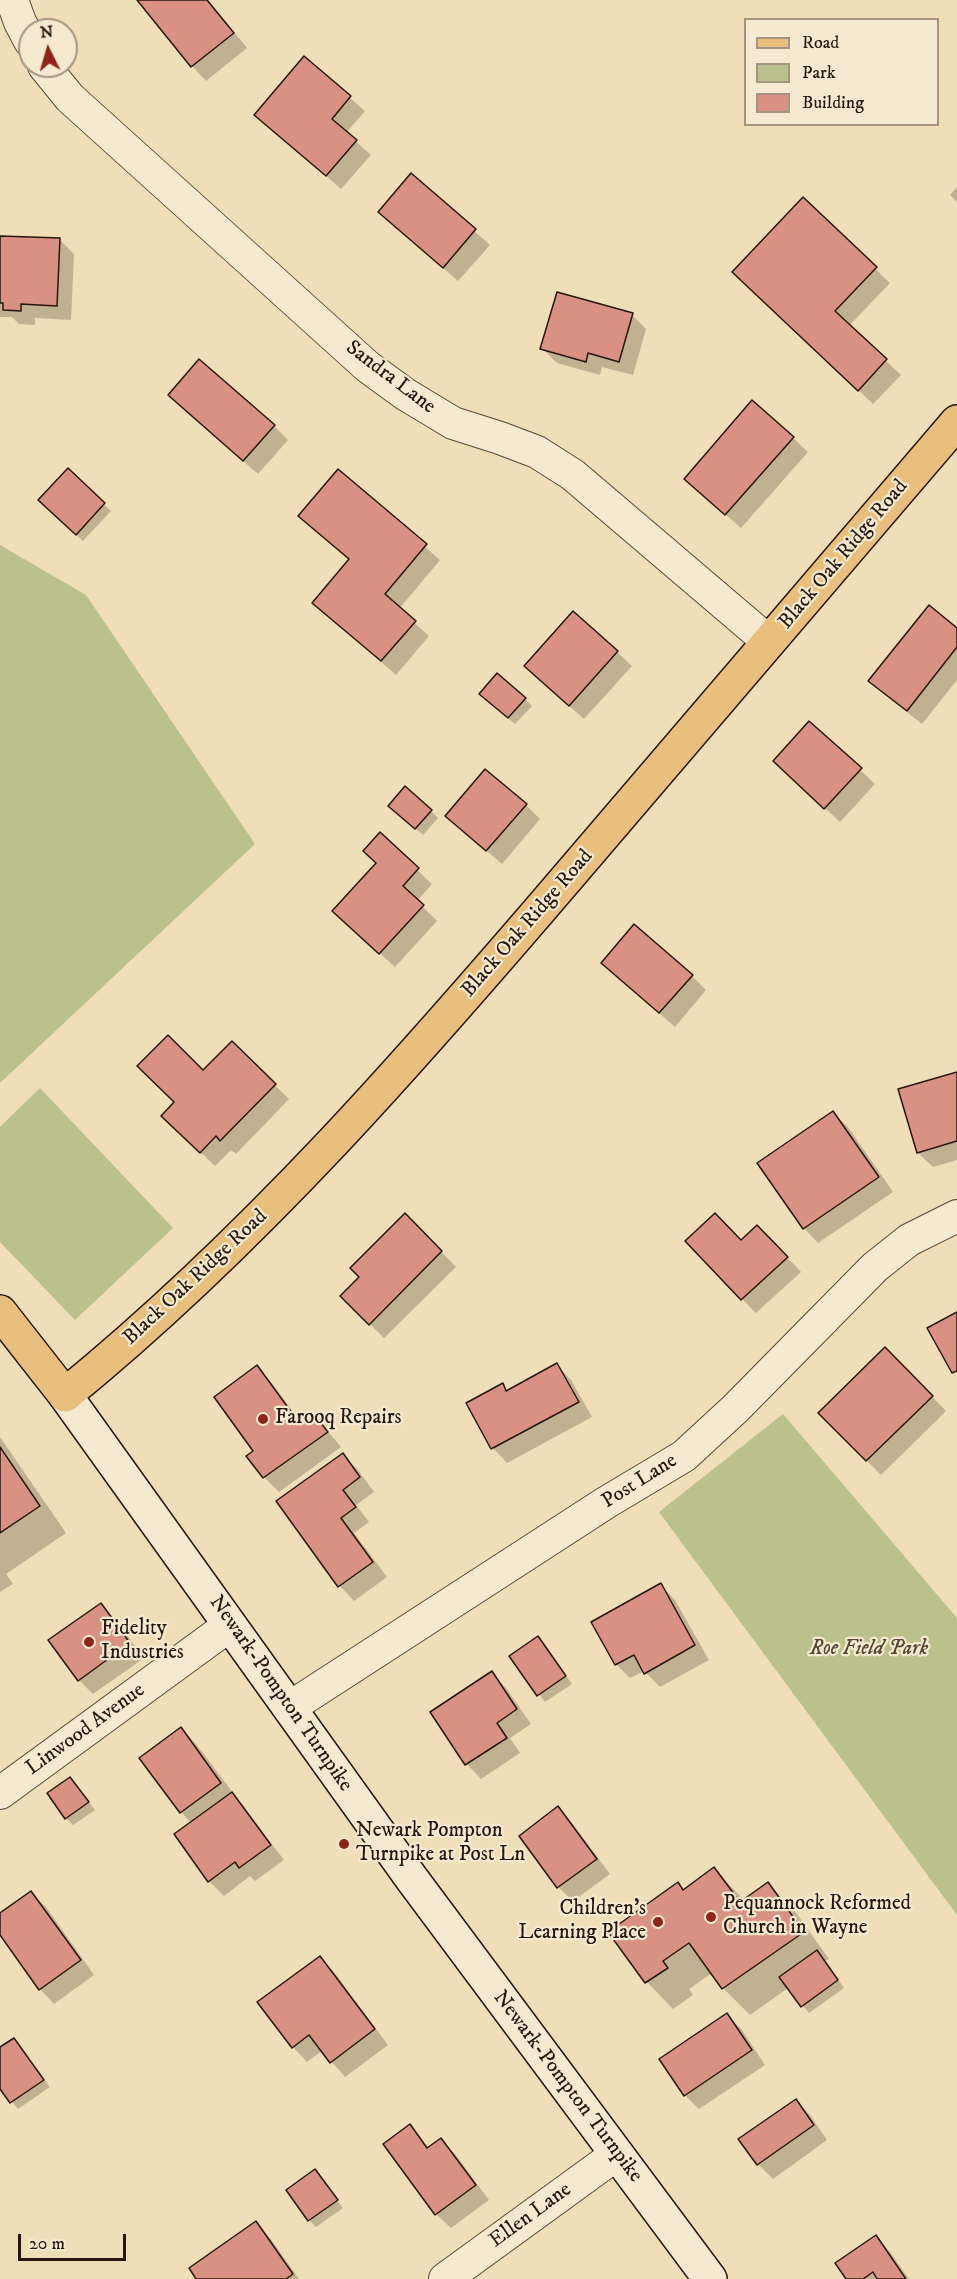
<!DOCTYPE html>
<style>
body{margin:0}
#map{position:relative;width:957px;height:2279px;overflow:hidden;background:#efdeb7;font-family:"IM FELL DW Pica",serif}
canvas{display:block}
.legend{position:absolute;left:744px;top:18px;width:195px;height:108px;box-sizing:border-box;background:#f5ead0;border:2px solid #a39582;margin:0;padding:8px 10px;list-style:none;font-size:18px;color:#27160d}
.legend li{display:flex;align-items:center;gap:12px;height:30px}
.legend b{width:30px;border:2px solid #a39582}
.north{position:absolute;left:18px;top:18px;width:60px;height:60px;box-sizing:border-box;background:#f5ead0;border:2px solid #a39582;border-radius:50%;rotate:355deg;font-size:16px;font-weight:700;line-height:24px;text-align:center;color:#27160d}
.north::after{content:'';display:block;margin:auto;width:21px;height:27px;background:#8f2418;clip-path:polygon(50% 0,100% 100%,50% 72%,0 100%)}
.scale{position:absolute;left:18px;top:2234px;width:108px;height:27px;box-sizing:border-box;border:3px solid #27160d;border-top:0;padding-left:8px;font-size:18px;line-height:21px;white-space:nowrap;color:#27160d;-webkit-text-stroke:4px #f5ead0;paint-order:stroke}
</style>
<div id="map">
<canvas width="957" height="2279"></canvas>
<ul class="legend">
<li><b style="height:8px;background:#e8bf7c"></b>Road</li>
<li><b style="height:16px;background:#bbc18d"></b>Park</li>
<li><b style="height:16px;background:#d89183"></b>Building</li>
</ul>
<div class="north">N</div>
<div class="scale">20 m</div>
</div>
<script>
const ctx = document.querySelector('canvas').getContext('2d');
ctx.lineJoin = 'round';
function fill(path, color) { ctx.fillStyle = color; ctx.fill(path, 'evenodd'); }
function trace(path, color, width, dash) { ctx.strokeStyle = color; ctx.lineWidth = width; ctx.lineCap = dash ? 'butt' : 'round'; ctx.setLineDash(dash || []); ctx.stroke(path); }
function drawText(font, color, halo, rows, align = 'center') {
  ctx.font = font + ' "IM FELL DW Pica",serif'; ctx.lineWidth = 4.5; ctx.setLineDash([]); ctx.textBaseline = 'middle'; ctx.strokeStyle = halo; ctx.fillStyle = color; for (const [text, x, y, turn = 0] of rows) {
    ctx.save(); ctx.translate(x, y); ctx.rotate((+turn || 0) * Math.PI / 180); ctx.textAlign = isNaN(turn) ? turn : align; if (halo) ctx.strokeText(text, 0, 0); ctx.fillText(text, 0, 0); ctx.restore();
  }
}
const green = new Path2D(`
 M0 545 86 595 255 844 0 1083Z
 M40 1088 173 1228 75 1320 0 1242V1127Z
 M783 1414 957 1618V1915L659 1512Z`);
const shadow = new Path2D(`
 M139 0H208L247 48 206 81 192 66Z
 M304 58 365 111 346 133 371 155 341 189 256 114Z
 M411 175 490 245 458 281 380 212Z
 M957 187V202L950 195Z
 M803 199 890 283 849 326 901 375 873 404 748 286Z
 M0 237 59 239 74 254 71 320 35 318V325L19 324 12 317H0Z
 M632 315 646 329 633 375 602 367 600 375 557 363 542 348Z
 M184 409 274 426 288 440 258 474Z
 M793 438 808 452 741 528 686 479Z
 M68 470 111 511 83 541 47 507Z
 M338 471 440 560 399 609 429 636 396 675 314 603 350 561 300 516Z
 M957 630V680L922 724 885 695 870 681Z
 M617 652 632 666 584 719 541 681Z
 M525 699 532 706 515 724 488 701Z
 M810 723 875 784 840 822 789 775Z
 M526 805 540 819 502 864 462 830Z
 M431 811 438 818 423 835 397 813Z
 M380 835 432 884 417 901 437 921 395 967 349 925 377 864Z
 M603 963 692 976 706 990 675 1027Z
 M232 1043 289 1099 236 1154 231 1150 215 1166 163 1116Z
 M957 1073V1160L933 1167 918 1153 900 1090Z
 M833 1113 848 1127 893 1192 818 1243 804 1228Z
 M405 1215 456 1267 384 1338 342 1296 361 1277Z
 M772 1241 801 1272 756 1313 742 1299 741 1242Z
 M885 1349 946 1411 881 1475 820 1413Z
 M557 1365 571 1380 592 1417 507 1463 493 1448 468 1403 502 1384 509 1391Z
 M257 1367 271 1382 302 1424 314 1415 341 1447 279 1492 264 1477 248 1456 255 1451Z
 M0 1437 66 1533 6 1574 13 1584 0 1592Z
 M343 1455 358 1470 374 1492 356 1505 369 1522 354 1533 387 1577 354 1601 340 1586 279 1502Z
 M661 1585 675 1600 709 1660 660 1687 644 1671 630 1678 616 1664Z
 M101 1605 115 1619 144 1658 93 1694 79 1680Z
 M538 1638 572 1684 545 1702 512 1656Z
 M491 1673 506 1688 531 1724 510 1738 520 1753 481 1779 467 1764 432 1713Z
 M181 1729 196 1744 284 1860 255 1881 250 1876 224 1896 209 1881 176 1835 191 1823 181 1812Z
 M70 1779 95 1810 73 1825 66 1818Z
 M558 1808 572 1823 610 1874 573 1901 558 1887Z
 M714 1869 744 1900 767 1883 794 1910 829 1959 825 1961 844 1988 809 2013 788 1988 750 2015 723 1988 712 1973 689 1989 693 1995 673 2009 647 1982 610 1932 678 1884 684 1891Z
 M31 1893 46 1907 94 1975 54 2004 40 1989 0 1933V1915Z
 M320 1958 334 1972 388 2045 345 2077 322 2051 307 2062 293 2047Z
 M727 2015 742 2030 765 2065 699 2109 685 2095Z
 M13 2039 50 2087 18 2109 0 2086V2049Z
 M796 2101 810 2115 827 2140 773 2179 758 2164 740 2139Z
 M410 2126 429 2148 441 2140 455 2154 489 2200 451 2228 436 2214Z
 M315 2171 343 2208 316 2227 309 2220Z
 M256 2223 270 2238 299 2279H198Z
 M876 2237 890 2252 909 2279H847Z`);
const building = new Path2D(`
 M137 0H207L234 33 191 67Z
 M304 56 351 96 332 119 357 140 326 176 254 115Z
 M411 173 476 229 443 268 378 212Z
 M803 197 877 267 835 311 887 359 858 391 732 272Z
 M0 236 60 238 57 306 21 304V311L3 310V303H0Z
 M557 292 633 313 619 362 588 353 586 362 540 349Z
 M199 359 275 425 243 461 168 395Z
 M752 400 794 437 725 515 684 479Z
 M68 468 105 503 76 535 38 500Z
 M338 469 427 544 385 594 416 621 381 661 312 603 349 559 298 516Z
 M929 605 957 628V647L907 711 868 681Z
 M573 611 618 651 569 706 524 666Z
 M497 673 526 698 508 718 479 694Z
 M809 721 862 768 824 809 773 761Z
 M485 769 527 804 486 851 445 816Z
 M405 786 432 810 415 829 388 806Z
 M380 832 419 868 403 886 424 905 379 954 332 911 376 863 363 851Z
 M634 924 693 975 659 1013 601 963Z
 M168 1035 203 1070 232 1041 276 1084 220 1141 216 1136 200 1153 161 1116 174 1102 137 1066Z
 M957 1072V1141L917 1153 898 1089Z
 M833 1111 879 1177 803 1229 757 1163Z
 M405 1213 442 1251 369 1325 340 1296 359 1277 350 1268Z
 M715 1213 741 1240 757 1225 788 1257 741 1300 685 1241Z
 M957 1312V1371L952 1373 927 1328Z
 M885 1347 933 1396 866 1461 818 1413Z
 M557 1363 579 1402 491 1449 466 1403 503 1383 506 1391Z
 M257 1365 300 1424 314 1414 328 1432 263 1478 246 1456 253 1451 214 1397Z
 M0 1447 40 1506 0 1533Z
 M343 1453 360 1477 343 1490 356 1507 341 1518 373 1562 338 1587 276 1501Z
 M661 1583 695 1645 644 1674 634 1655 615 1665 591 1622Z
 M101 1603 130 1643 78 1681 48 1640Z
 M538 1636 566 1676 537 1696 509 1656Z
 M492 1671 517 1709 497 1723 507 1738 465 1765 430 1712Z
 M181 1727 221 1783 180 1813 139 1758Z
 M70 1777 89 1802 65 1819 47 1793Z
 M232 1792 271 1845 239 1868 235 1862 208 1882 174 1834Z
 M558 1806 597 1859 557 1888 519 1836Z
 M714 1867 740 1902 768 1882 804 1932 722 1989 689 1943 663 1961 668 1968 645 1983 608 1932 678 1882 683 1890Z
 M31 1891 81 1960 39 1990 0 1935V1913Z
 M817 1950 838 1980 801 2007 779 1977Z
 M320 1956 375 2029 330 2063 309 2035 292 2048 257 2002Z
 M727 2013 752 2050 684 2096 659 2059Z
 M14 2038 44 2080 10 2103 0 2089V2047Z
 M796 2099 814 2125 757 2165 738 2139Z
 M410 2124 427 2148 441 2138 476 2185 435 2215 383 2144Z
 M315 2169 338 2200 308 2221 286 2190Z
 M256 2221 293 2274 286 2279H196L189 2268Z
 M876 2235 906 2279H877L873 2272 863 2279H846L835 2263Z`);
const minor = new Path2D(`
 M12 0 20 22 30 41
 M44 66 70 98 368 367 405 394 453 423 500 438 537 452 573 475 769 642
 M289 1708 607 1502 684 1456 735 1409 875 1267 909 1240 957 1216
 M0 1793 230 1625
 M445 2279 617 2154`);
const secondary = new Path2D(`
 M65 1395 412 1879 710 2279`);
const primary = new Path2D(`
 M0 1312 65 1395C254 1241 415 1056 573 871 701 721 829 572 957 422`);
const markers = [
 [263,1419,6,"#8f2418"],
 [89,1642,6,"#8f2418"],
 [344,1844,6,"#8f2418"],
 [711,1917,6,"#8f2418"],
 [658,1922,6,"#8f2418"]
];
const streetNames = [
 ["Sandra Lane",390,378,37],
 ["Black Oak Ridge Road",844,555,-50],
 ["Black Oak Ridge Road",528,924,-49],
 ["Black Oak Ridge Road",196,1278,-43],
 ["Post Lane",640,1482,-32],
 ["Newark-Pompton Turnpike",280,1694,55],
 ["Linwood Avenue",86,1730,-36],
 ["Newark-Pompton Turnpike",567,2087,53],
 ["Ellen Lane",531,2216,-36]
];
const poiNames = [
 ["Farooq Repairs",275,1419],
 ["Fidelity",101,1630],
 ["Industries",101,1654],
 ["Newark Pompton",356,1832],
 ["Turnpike at Post Ln",356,1856],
 ["Pequannock Reformed",723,1905],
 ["Church in Wayne",723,1929],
 ["Children's",646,1910,"right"],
 ["Learning Place",646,1934,"right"]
];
const parkNames = [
 ["Roe Field Park",869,1650]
];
fill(green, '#bbc18d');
fill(shadow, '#0003');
fill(building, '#d89183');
trace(building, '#27160d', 1.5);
trace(minor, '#594838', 34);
trace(secondary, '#27160d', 36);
trace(primary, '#27160d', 36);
trace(minor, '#f5ead0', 32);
trace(secondary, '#f5ead0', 33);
trace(primary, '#e8bf7c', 33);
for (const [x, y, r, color] of markers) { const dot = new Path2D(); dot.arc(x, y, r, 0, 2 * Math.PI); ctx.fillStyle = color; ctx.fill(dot); trace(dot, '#f5ead0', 2); }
drawText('21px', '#27160d', '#f5ead0', streetNames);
drawText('21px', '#27160d', '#f5ead0', poiNames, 'left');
drawText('italic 21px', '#534933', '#f5ead0', parkNames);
</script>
